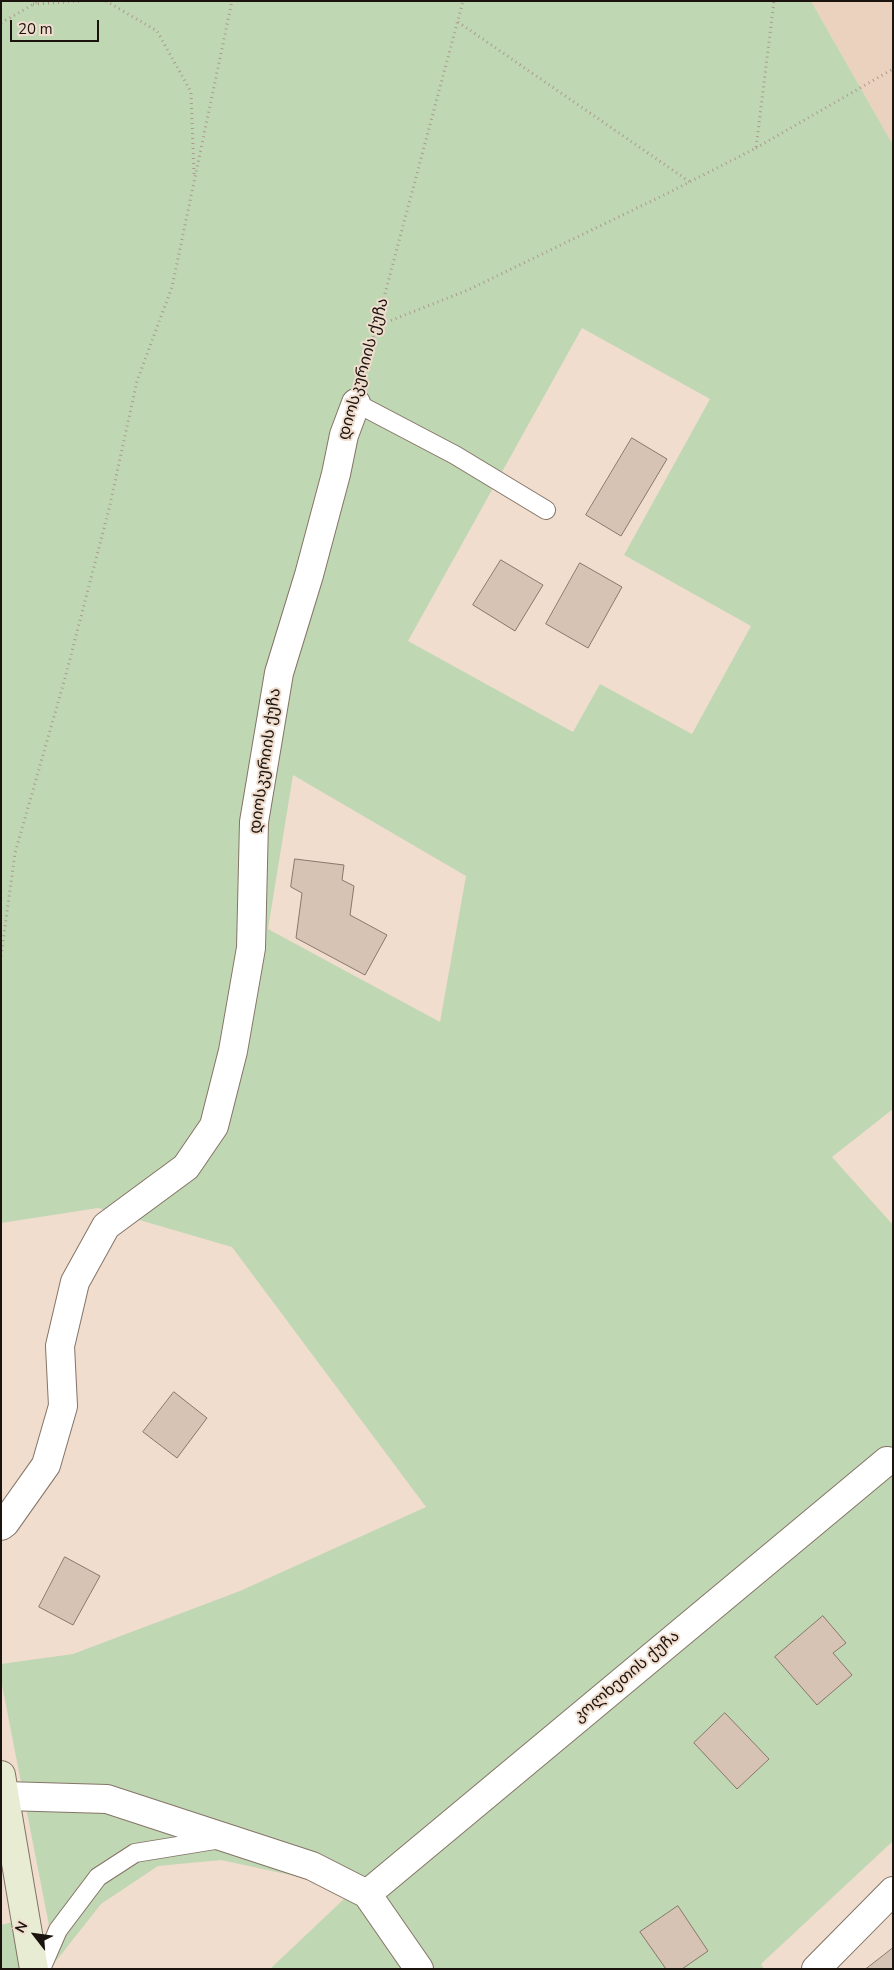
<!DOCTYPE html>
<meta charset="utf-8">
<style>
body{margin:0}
#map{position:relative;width:894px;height:1970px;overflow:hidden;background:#f0ddce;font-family:"Nunito Sans",sans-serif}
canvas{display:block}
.frame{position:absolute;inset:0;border:2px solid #1a130e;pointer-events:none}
.north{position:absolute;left:10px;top:1910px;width:50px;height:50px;-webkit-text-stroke:4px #f0ddce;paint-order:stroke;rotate:300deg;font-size:14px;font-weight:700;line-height:20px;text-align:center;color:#1a130e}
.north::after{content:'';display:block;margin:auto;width:18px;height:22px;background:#1a130e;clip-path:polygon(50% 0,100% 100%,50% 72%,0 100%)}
.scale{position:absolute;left:10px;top:20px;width:89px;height:22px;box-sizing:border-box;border:2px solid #1a130e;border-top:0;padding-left:6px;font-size:15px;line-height:18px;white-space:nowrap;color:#1a130e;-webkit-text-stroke:4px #f0ddce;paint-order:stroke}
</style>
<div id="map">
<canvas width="894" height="1970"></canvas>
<div class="frame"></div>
<div class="north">N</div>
<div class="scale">20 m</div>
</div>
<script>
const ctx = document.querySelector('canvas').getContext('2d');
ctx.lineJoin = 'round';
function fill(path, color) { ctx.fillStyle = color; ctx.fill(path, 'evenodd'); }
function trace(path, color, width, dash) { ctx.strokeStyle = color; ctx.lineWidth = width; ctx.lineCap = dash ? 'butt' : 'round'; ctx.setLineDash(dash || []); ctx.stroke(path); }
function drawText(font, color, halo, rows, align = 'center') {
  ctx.font = font + ' "Nunito Sans","Noto Sans Georgian",sans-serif'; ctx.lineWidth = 4; ctx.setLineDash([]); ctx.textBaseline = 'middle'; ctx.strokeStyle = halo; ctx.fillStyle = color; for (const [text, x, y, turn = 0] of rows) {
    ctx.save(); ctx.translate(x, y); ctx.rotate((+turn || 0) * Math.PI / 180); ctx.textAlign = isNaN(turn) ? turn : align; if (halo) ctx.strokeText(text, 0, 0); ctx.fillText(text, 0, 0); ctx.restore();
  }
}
const built = new Path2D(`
 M811 1H893V145Z`);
const green = new Path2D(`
 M1 1H811L893 145V1109L832 1157 893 1225V1841L761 1964 764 1969H270L346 1897 309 1879 221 1860 158 1866 101 1904 56 1961 1 1680V1664L73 1654 240 1591 426 1507 232 1247 98 1208 1 1223ZM582 328 710 399 624 555 751 626 692 734 600 684 573 732 408 641ZM293 775 466 876 440 1022 268 929Z
 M26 1919 34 1969H1V1925Z`);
const building = new Path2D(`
 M632 438 667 459 621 536 586 515Z
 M501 560 543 585 515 631 473 605Z
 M580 563 622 587 588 648 546 624Z
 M295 859 344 865 342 880 354 886 350 915 387 935 365 975 296 938 302 893 291 887Z
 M174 1392 207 1418 177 1458 143 1432Z
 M65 1557 100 1576 73 1625 39 1607Z
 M823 1616 846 1643 833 1653 852 1675 817 1705 775 1657Z
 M725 1713 769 1759 737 1789 694 1743Z
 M678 1906 708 1951 682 1969H666L640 1932Z
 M893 1948V1969H866Z`);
const path = new Path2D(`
 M106 1 157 31 191 92 194 174
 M33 4 82 1
 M458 22 690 182
 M1 23 39 1
 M756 148 893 69
 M377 326 468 290 668 193 756 148 774 1
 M363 376 463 1
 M1 956 15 853 65 678 109 509 137 381 172 287 232 1`);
const lane = new Path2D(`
 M356 403 455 455 546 510
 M41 1969 58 1930 98 1877 135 1853 221 1839`);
const street = new Path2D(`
 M1 1526 5 1523 46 1465 63 1406 60 1346 75 1282 106 1226 186 1167 214 1126 233 1051 251 948 254 822 279 673 309 575 336 474 344 435 356 403
 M5 1796 107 1799 312 1866 367 1894 419 1969
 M367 1894 887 1461
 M816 1969 893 1891`);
const secondary = new Path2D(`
 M1 1775 34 1969`);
const streetNames = [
 ["დიოსკურიის ქუჩა",364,369,-74],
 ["დიოსკურიის ქუჩა",266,761,-82],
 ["კოლხეთის ქუჩა",627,1677,-40]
];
fill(built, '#ebd2be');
fill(green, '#c0d7b4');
fill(building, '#d6c3b4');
trace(building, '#88776a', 1);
trace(lane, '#847466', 20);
trace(street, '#847466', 30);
trace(secondary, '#847466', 30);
trace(path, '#aa9b8f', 3, [1, 4]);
trace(lane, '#fff', 18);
trace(street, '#fff', 28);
trace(secondary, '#e8ecd3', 28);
drawText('16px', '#1a130e', '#f0ddce', streetNames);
</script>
